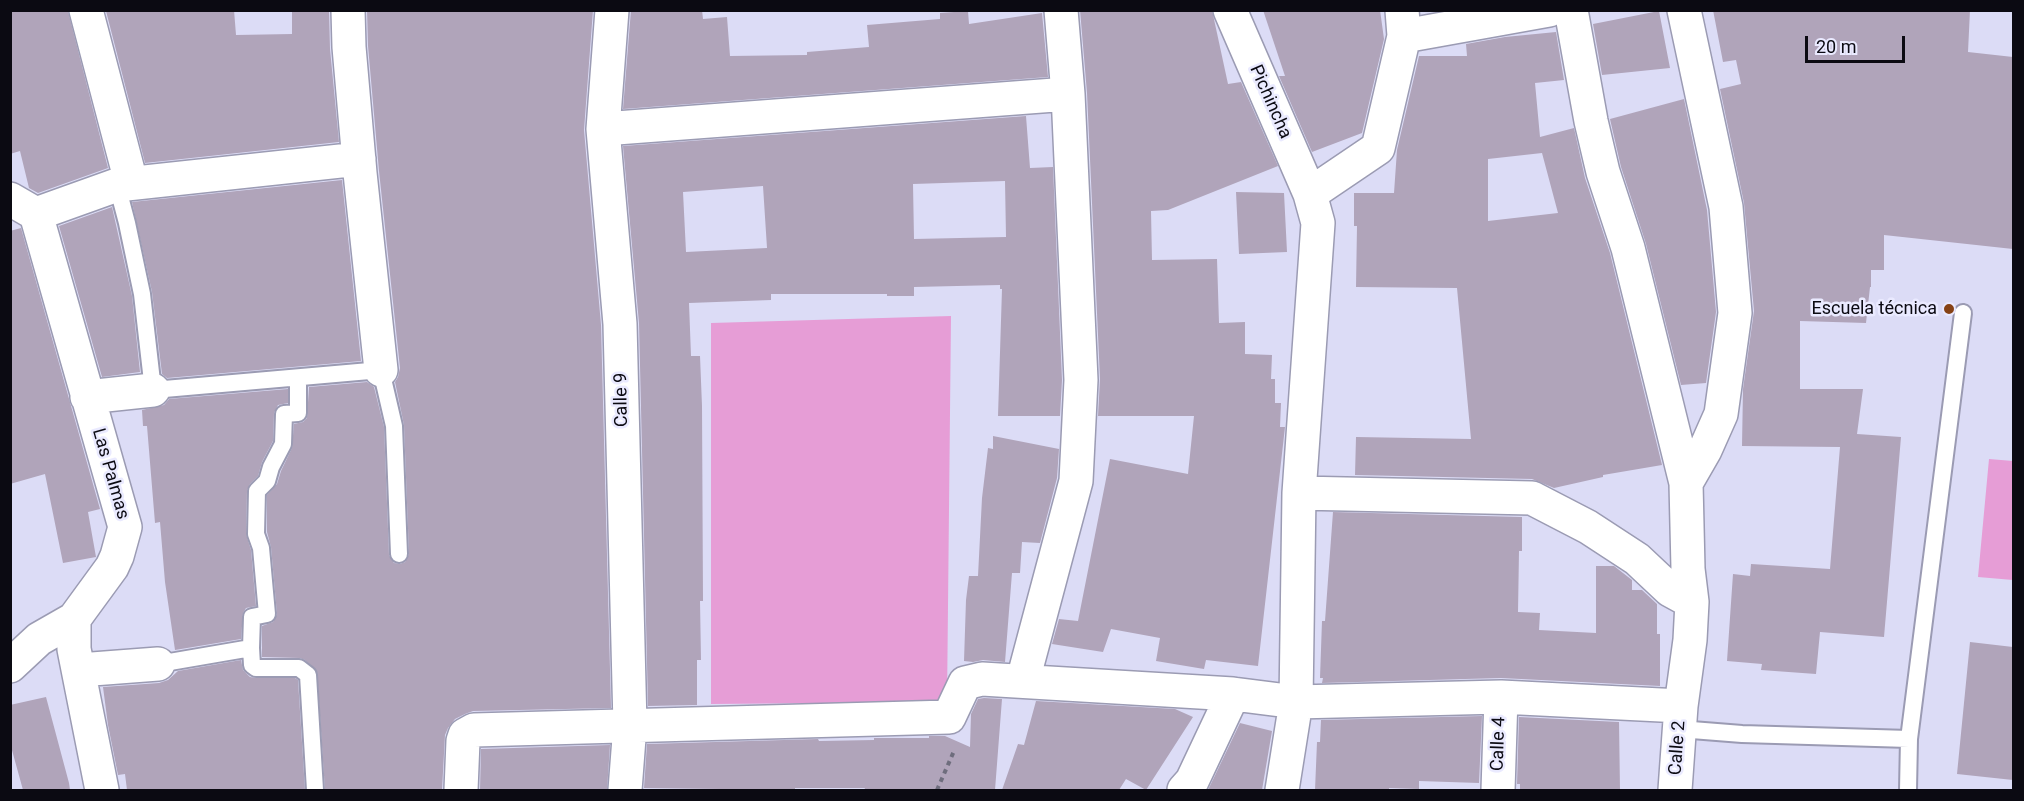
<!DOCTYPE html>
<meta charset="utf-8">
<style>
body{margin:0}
#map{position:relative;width:2024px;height:801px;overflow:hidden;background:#dcdcf6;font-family:Roboto,sans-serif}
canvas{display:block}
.frame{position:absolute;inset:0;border:12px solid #0b0a12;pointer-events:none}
.scale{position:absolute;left:1805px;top:36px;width:100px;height:27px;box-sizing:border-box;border:3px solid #0b0a12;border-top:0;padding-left:8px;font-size:18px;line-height:21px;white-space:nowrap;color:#0b0a12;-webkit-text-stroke:4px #eaeaff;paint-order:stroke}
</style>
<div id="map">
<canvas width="2024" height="801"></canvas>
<div class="frame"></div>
<div class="scale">20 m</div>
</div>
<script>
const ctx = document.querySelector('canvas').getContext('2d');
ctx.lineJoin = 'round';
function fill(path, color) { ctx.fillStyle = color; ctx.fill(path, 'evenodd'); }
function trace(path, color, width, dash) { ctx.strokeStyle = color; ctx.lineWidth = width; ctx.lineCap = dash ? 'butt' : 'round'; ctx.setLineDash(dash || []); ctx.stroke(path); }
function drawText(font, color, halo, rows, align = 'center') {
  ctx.font = font + ' Roboto,sans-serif'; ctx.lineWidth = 5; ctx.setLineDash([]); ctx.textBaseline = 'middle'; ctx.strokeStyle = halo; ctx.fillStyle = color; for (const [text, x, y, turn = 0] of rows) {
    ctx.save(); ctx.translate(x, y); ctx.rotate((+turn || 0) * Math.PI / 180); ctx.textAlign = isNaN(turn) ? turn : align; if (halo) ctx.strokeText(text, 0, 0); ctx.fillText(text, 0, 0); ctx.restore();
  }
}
const green = new Path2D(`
 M951 316 947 702 711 704V323Z
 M1989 459 2013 461V580L1978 577Z`);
const building = new Path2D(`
 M10 10 68 11 108 168 38 193 29 188 20 151 10 154Z
 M234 10 236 35 292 34V10H329L330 49 339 142 145 163 106 11Z
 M367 10H593L584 130 601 325 611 708 473 711 465 714 455 719 448 728 445 735 442 790H325L317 671 305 660 300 658 262 657V626L273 622 277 614 271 547 267 532V495L277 484 281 471 292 448 294 424 303 422 307 418 309 387 367 382 374 387 384 427 389 555 394 563 400 564 405 562 409 554 404 425 395 382 398 377 400 368 379 171 368 46Z
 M631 10H702L703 19 727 17 730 56 807 55V52L869 47 867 25 940 19V13L968 11 969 24 1042 13 1048 77 623 109Z
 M1080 10H1212L1228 84 1241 82 1278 166 1168 210 1151 211 1152 260 1217 259 1219 323 1245 322V354L1272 355 1271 379H1275V403H1281L1280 427H1285L1258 666 1206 660 1204 669 1156 661 1160 638 1111 629 1103 652 1052 644 1059 619 1078 621 1110 459 1188 474 1194 416H1098L1100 379 1087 93Z
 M1263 10H1380L1384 39 1362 133 1312 152 1279 76H1285Z
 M1713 10H1970L1968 52 2013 57V249L1884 235V270H1871V287H1870L1866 323 1800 321V389H1863L1857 434 1901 437 1884 637 1820 632 1816 674 1761 670 1762 664 1727 661 1733 574 1750 576 1751 564 1830 569 1840 447 1742 446 1743 389 1754 311 1744 203 1720 89 1741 84 1736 60 1723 62Z
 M1659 11 1670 68 1602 75 1593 24Z
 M1556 32 1564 80 1535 83 1540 137 1574 128 1585 178 1610 253 1662 465 1603 475V477L1554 488 1532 479 1355 475 1356 437 1471 439 1457 288 1356 287 1357 226H1354V193H1394L1397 150 1419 56H1467L1466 44 1505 37ZM1542 153 1558 213 1488 221V159Z
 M1684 99 1707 210 1716 312 1706 383 1681 385 1646 244 1621 167 1610 119Z
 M1026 116 1030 168 1053 167 1062 380 1060 416H998L1002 289H1000V285L914 287V296H887V294H771V300L689 303 691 356H700L702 406 703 601H700L701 660H697V705L648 706 639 323 623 146ZM1005 181 1006 237 914 239 913 184ZM763 186 767 248 686 252 683 192Z
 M342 180 361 361 167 378 162 374 152 292 132 202Z
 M1236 192 1284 193 1287 252 1239 254Z
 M112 207 132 296 140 372 102 377 59 226Z
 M21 228 100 509 88 512 96 557 63 563 45 474 10 484V231Z
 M288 389V403L278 405 274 413 273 441 262 462 258 476 250 484 247 491 246 534 251 550 256 606 246 608 243 613 241 639 175 650 165 582 160 522 155 523 147 426H143L142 410 164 405 169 399Z
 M993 436 1059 449 1057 478 1040 543 1022 542 1020 573H1012L1005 662 983 660 973 662 964 661 966 600 969 576H978L982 498 988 448 993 449Z
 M1333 512 1522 517V551H1519L1518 612 1540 613 1539 630 1596 633V566H1614L1632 580V590H1642L1657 604V634H1660V686L1501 678 1322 683 1323 678H1320L1322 621H1325Z
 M1970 642 2013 647V780L1957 774Z
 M241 660 243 670 250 677 256 678H295L298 680 305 790H127L125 774 118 775 108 725 103 687 159 683 168 680 178 671Z
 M46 697 69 783 70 790H23L10 743V705Z
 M984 698 1002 699 995 790H864L865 788H795V790L644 788 647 744 818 739 819 741 874 740V738H929V736H945L970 747 971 714 978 699Z
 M1036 701 1175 709 1193 717 1146 790 1126 779 1119 790H1002L1018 744 1024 745Z
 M1482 716 1479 783 1419 781V789L1389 788V790H1315L1317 742H1320L1321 720Z
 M1519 717 1619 722 1620 790H1520V784H1517Z
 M1240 723 1272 731 1262 790H1208Z
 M610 745 607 790H480L481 749Z`);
const path = new Path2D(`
 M937 790 954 751`);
const service = new Path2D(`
 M117 185 127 223 142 294 153 390 381 370 394 426 399 554
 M251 648 252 665 256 668H299L308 675 315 790
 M158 664 251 648 252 617 267 614 261 548 256 534 257 491 267 481 271 467 283 444 284 414 298 413V378
 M1679 729 1742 734 1909 739 1963 313
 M1908 790 1909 739`);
const minor = new Path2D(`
 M86 10 131 182
 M348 10 349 47 360 173 381 370
 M612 10 603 129 620 324 630 725 625 790
 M1230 10 1310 194 1318 223 1299 493 1296 702 1282 790
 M1684 10 1726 207 1735 313 1721 414 1705 450 1686 483
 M1404 36 1549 10
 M603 129 1068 94
 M1310 194 1378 148 1404 36 1402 10
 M10 199 36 214 125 527 117 556 112 567 74 619V649L102 790
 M36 214 117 185 359 159
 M87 397 153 390
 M1299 493 1532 498 1588 527 1637 559 1670 590 1692 602
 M10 666 39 639 74 619
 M79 670 158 664
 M1023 680 1076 481 1081 380 1068 94 1061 10
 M461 790 463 741 465 735 474 730 949 717 965 683 982 679 1233 694 1296 702 1501 697 1681 706 1690 640 1692 602 1688 569 1686 483 1628 248 1603 172 1591 121 1571 10
 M1184 790 1192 781 1233 694
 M1498 790 1501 697
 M1675 790 1681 706`);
const markers = [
 [1949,309,6,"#864215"]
];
const streetNames = [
 ["Pichincha",1270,102,66],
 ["Calle 9",622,400,-91],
 ["Las Palmas",110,474,74],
 ["Calle 4",1499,744,-88],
 ["Calle 2",1678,748,-86]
];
const poiNames = [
 ["Escuela técnica",1937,309]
];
fill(green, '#e69dd6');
fill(building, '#b0a4ba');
trace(service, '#9b9bb3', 20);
trace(minor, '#9b9bb3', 36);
trace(path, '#6e6d7d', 4, [4.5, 4.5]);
trace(service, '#fff', 16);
trace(minor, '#fff', 33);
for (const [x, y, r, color] of markers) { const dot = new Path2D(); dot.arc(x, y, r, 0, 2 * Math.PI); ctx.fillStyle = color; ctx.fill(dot); trace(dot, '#eaeaff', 2); }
drawText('18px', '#0b0a12', '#eaeaff', streetNames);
drawText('18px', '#0b0a12', '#eaeaff', poiNames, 'right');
</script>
